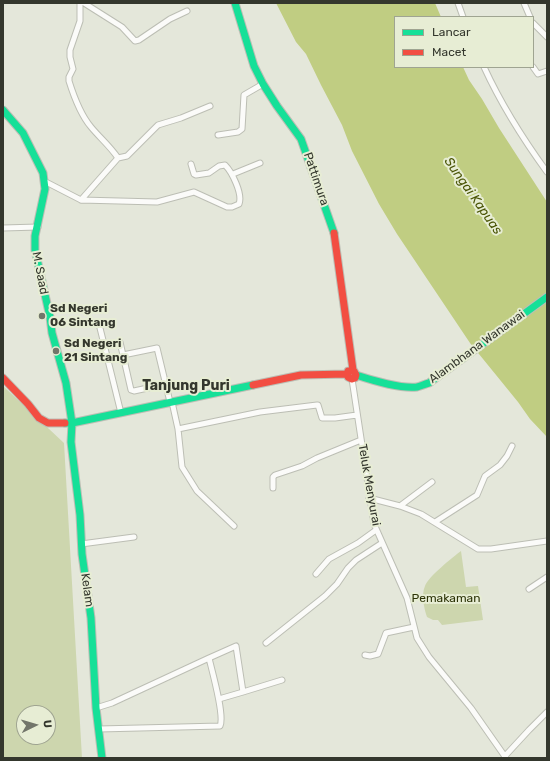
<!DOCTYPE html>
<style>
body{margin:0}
#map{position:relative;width:550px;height:761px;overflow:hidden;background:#e4e7da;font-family:Rubik,sans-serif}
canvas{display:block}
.frame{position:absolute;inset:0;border:4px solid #34372d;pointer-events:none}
.legend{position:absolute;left:394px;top:16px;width:140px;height:52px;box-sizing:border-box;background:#e7edd4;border:1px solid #9fa491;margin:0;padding:5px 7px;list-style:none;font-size:12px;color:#34372d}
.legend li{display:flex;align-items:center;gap:8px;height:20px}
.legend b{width:20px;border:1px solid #9fa491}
.north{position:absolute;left:16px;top:705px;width:40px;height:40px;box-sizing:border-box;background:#e7edd4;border:1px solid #9fa491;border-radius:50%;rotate:85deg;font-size:11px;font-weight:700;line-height:16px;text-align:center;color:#34372d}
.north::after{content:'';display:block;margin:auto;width:14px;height:18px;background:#72756a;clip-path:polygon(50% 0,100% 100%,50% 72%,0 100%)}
</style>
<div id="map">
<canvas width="550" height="761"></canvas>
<div class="frame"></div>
<ul class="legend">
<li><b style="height:5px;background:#16e098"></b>Lancar</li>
<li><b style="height:5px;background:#f24e42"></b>Macet</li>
</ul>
<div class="north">U</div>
</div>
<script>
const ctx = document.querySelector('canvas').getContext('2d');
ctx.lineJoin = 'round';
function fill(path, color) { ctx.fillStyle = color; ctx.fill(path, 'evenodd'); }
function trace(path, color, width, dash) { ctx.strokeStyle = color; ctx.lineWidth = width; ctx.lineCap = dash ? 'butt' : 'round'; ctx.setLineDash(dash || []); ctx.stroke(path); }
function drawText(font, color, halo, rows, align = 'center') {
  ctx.font = font + ' Rubik,sans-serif'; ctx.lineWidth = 4; ctx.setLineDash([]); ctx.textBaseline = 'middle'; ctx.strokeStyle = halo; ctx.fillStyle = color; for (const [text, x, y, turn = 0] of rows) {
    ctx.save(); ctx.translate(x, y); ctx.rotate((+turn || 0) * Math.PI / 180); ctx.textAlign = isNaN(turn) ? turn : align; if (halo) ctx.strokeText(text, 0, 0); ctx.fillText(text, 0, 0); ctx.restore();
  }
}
const green = new Path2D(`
 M3 386 64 443 82 758H3ZM24 713H48V737H24Z
 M461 551 466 587 478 586 483 620 442 625 438 620H433L427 617C424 608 421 595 425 586 428 577 453 557 461 551Z`);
const water = new Path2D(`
 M276 3H435L441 17H395V67H463L469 80 482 99 499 128 547 202V437L530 419 518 402 470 343 397 234 379 204 352 151 342 125 321 85 306 54 296 42Z`);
const street = new Path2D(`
 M80 3V21L70 50V57L73 69 69 77V81C74 97 80 114 91 127 100 138 110 146 118 158
 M84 3 122 27 135 41 139 40 170 19 187 11
 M458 3 463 17
 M524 3 530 17
 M533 23 547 37
 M484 67C501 104 523 139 547 172
 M533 67 538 74 547 71
 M218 135 238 132 242 129 244 95 263 84
 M233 174 260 163
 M44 181 81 200 157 202 194 192 227 207H232L239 204C243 194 232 172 225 165L219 166 209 173 196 175 194 174 191 164
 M81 200 118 158 127 156 158 125 181 118 210 106
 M3 228 38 227
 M99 324 121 413
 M120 342 131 390 134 391 166 384
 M123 355 157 348 170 402
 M352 379 374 524 407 598 417 638 429 657 471 708 506 758
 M172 402 178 429 182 467 197 491 234 526
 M178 429 260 412 317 405H318L322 418H335L357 415
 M273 488V477L275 475 302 466 317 458 361 440
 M369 498 400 506 421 514 478 549H491L547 541
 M400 506 432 482
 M435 522 477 495 485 476 500 465 507 456 512 446
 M81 544 134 537
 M316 574 329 559 358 543 376 530
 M529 589 547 577
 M266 643 325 596 337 584 348 568 356 560 382 543
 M365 655 370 656 378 654 386 633 414 627
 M209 658 236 646 243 692 282 680
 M219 699 243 692
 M96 708 112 703 209 658C212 671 225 716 220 726L99 729
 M505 756 529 730 547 712`);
const fast = new Path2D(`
 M235 3 254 66 263 84 277 106 301 139 334 233
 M3 110 23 133 43 173 45 189 35 236V250L50 317 52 333 66 383 72 423H65
 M356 375C371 380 402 389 417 387 421 386 425 384 429 383L547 297
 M102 758 96 708 91 618 82 554 80 515 71 442 72 423 253 385`);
const jam = new Path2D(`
 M334 233 353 370
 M3 378 28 404 39 418 48 423H65
 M253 385 301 375 347 374 348 371H354L356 375 355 378 352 379 348 377 347 374`);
const markers = [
 [42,316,4,"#72756a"],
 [56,351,4,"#72756a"]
];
const streetNames = [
 ["Pattimura",316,179,71],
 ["M. Saad",40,273,79],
 ["Alambhana Wanawai",477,347,-36],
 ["Teluk Menyurai",369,485,80],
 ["Kelam",87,590,82]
];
const poiNames = [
 ["Sd Negeri",50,309],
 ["06 Sintang",50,323],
 ["Sd Negeri",64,344],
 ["21 Sintang",64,358]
];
const parkNames = [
 ["Pemakaman",446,599]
];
const waterNames = [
 ["Sungai Kapuas",473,196,55]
];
const quarterNames = [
 ["Tanjung Puri",186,386]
];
fill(green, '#cdd6ae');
fill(water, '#c0cd82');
trace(street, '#bcbeb4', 7);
trace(fast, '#bcbeb4', 9);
trace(jam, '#bcbeb4', 9);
trace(street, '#fbfbf9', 5);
trace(fast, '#16e098', 7);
trace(jam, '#f24e42', 7);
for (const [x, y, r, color] of markers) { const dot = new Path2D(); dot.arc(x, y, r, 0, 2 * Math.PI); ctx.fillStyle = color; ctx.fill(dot); trace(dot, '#e7edd4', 1.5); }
drawText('12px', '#34372d', '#e7edd4', streetNames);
drawText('bold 12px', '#34372d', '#e7edd4', poiNames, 'left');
drawText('12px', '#2c3307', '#e7edd4', parkNames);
drawText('italic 13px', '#495405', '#e7edd4', waterNames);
drawText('bold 14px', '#34372d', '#e7edd4', quarterNames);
</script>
